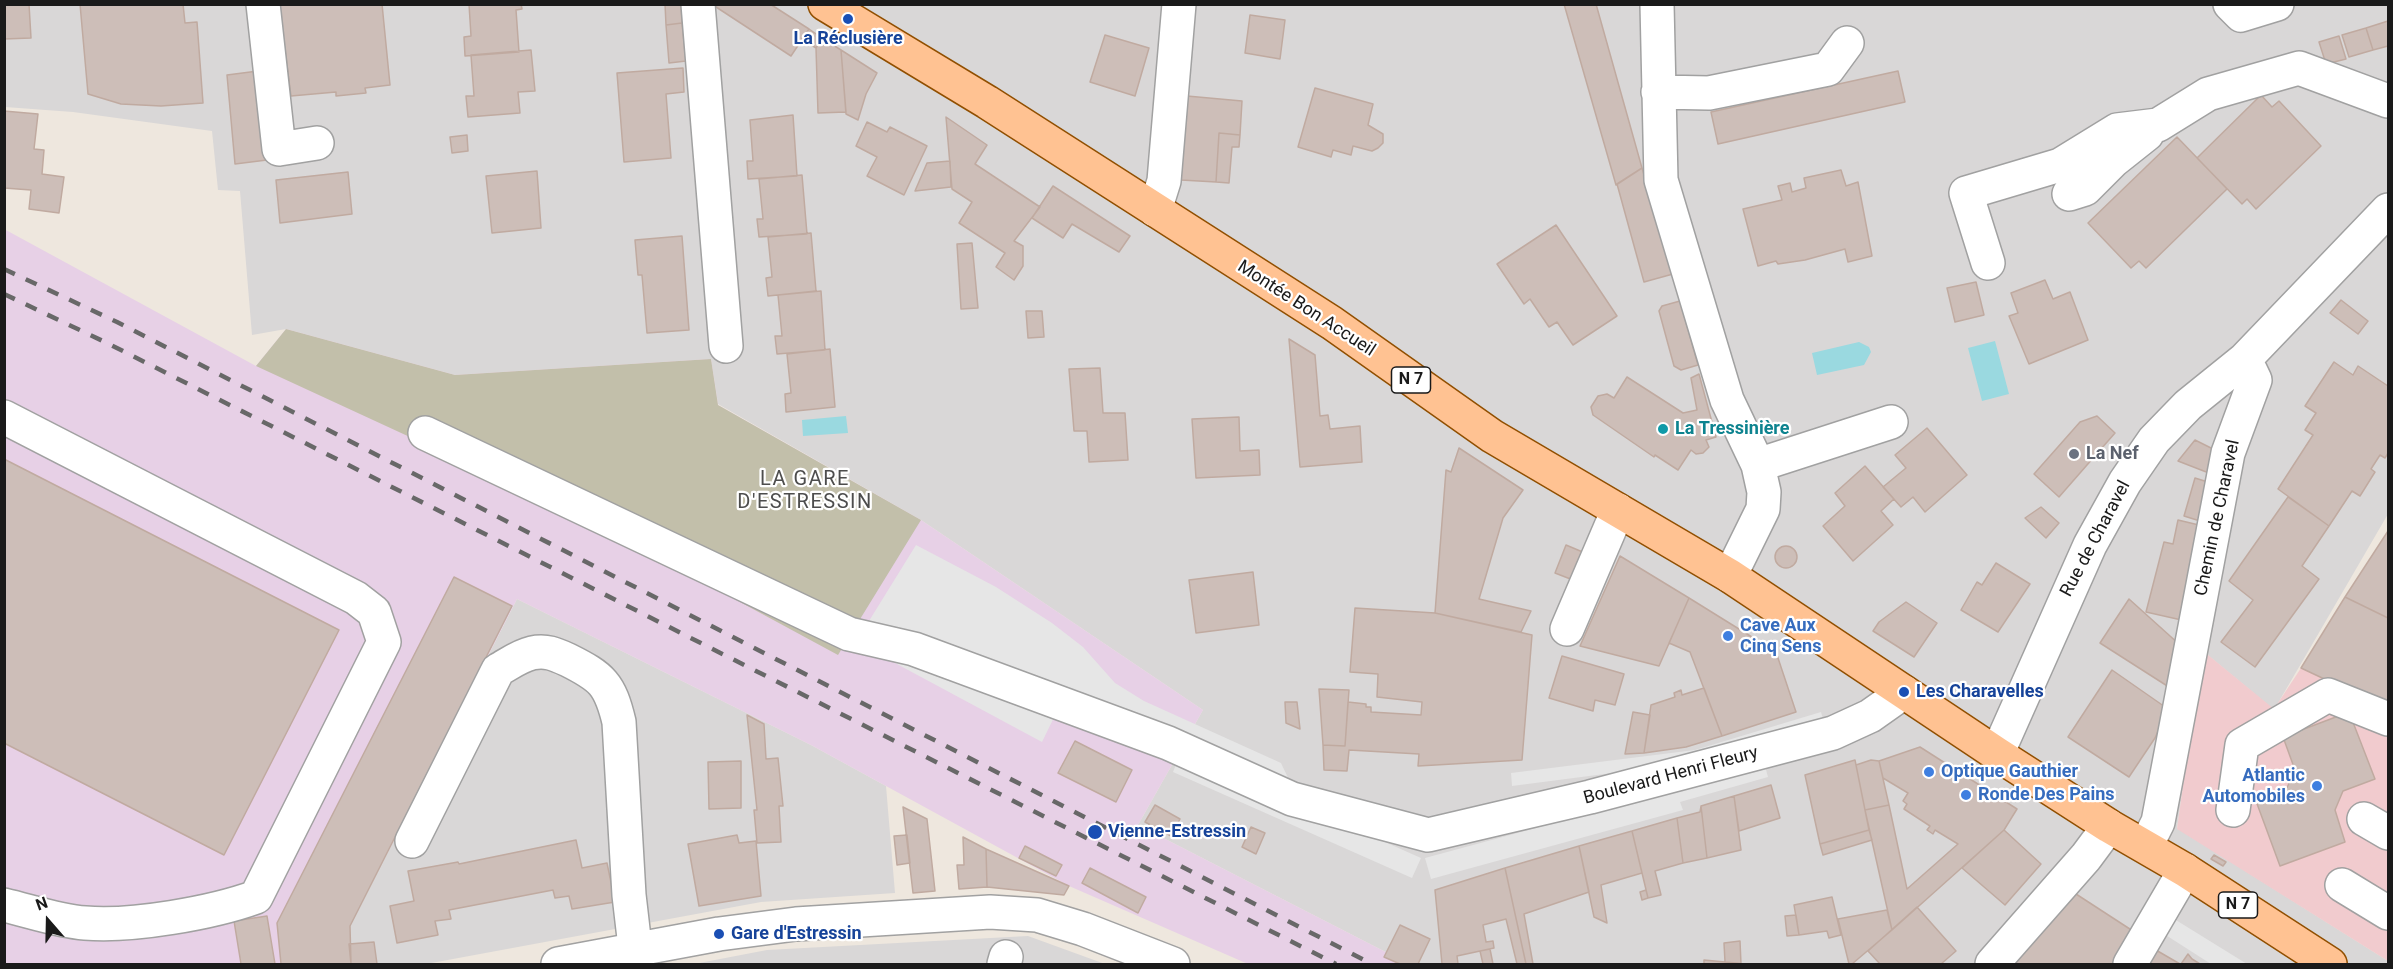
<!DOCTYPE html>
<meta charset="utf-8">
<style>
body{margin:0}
#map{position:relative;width:2393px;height:969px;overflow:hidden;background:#eee7de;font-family:Roboto,sans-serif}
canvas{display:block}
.frame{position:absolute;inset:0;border:6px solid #1a1a1a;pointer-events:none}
.north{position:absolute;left:18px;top:891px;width:60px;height:60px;-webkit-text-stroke:4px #fff;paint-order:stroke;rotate:340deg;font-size:16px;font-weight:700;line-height:24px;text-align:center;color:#1a1a1a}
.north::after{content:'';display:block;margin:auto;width:21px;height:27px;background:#1a1a1a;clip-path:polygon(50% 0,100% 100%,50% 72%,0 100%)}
</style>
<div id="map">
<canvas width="2393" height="969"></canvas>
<div class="frame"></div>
<div class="north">N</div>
</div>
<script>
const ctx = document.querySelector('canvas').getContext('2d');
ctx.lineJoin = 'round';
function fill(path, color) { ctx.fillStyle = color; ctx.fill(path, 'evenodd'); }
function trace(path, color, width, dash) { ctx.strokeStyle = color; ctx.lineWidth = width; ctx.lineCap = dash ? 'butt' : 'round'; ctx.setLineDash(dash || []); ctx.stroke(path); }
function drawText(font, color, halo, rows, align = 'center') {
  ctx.font = font + ' Roboto,sans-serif'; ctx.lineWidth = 4.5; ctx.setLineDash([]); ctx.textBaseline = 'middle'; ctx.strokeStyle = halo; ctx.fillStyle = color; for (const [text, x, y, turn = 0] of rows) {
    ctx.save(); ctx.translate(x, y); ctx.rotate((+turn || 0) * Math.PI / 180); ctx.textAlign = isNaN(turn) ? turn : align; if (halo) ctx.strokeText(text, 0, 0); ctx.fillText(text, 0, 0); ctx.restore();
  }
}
const residential = new Path2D(`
 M4 5H2388V514L2274 710 2203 651 2177 828 2388 961V964H1409L1138 825 1203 710 921 520 718 404 711 359 455 375 286 329 252 335 240 191 218 190 212 131 73 112 5 107Z
 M517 599 811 745 886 786 895 893 761 902 426 964H351L350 926Z
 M1028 936 1105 964H694L767 950Z`);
const commercial = new Path2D(`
 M2202 650 2274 709 2301 668 2388 709V961L2177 829Z`);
const industrial = new Path2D(`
 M4 229 256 366 286 329 455 375 711 359 718 405 921 520 1203 710 1138 825 1409 964H1248L1069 886 811 745 517 599 350 926 351 964H5Z`);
const construction = new Path2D(`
 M286 329 455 375 711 359 718 405 921 520 838 655 581 516 256 366Z`);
const parking = new Path2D(`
 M916 545 996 587 1052 623 1083 647 1115 683 1144 701 1281 763 1290 782 1064 697 1042 742 856 642Z
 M1821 712 1824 723 1674 765 1512 786 1511 773 1695 750Z
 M1177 762 1306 807 1421 858 1412 878 1173 772Z
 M1765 766 1768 777 1680 802 1683 810 1431 879 1425 858Z
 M2171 917 2247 964H2211L2161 932Z`);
const water = new Path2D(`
 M1995 341 2009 394 1982 401 1968 348Z
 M1859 342 1869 347 1871 352 1864 365 1817 375 1812 353Z
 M846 416 848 433 803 436 802 420Z`);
const building = new Path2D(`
 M4 4H29L31 38 4 39Z
 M80 4H183L185 23 197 22 203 103 161 106 121 104 88 94Z
 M279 4H382L390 85 365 88 366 93 336 96V92L291 96Z
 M469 4H521L522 9 516 10 519 52 465 56 464 37 471 36Z
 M665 4H681L682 23 666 25Z
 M770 4 809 29 791 56 713 5Z
 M1564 4H1596L1642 168 1616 185Z
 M1250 15 1285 20 1280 59 1245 53Z
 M2388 21V46L2373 50 2366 28Z
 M682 23 686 61 669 63 666 25Z
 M2366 28 2373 50 2349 57 2342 35Z
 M809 29 822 38 816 48 802 39Z
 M1105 35 1149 48 1135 96 1090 82Z
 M2339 36 2346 59 2326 64 2319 42Z
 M822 38 841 50 846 112 818 113 816 48Z
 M531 50 535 91 518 92 520 113 468 117 466 96H474L471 55Z
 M841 50 877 73 866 94 858 120 846 114Z
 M683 68 684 92 666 94 671 158 624 162 617 73Z
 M258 71 267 160 235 164 227 75Z
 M1898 71 1905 102 1718 144 1711 112Z
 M1315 88 1373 104 1368 125 1383 134V143L1378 148 1372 151 1353 146 1351 155 1333 150 1331 157 1298 147Z
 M2261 95 2272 107 2279 101 2321 146 2256 209 2247 199 2242 204 2197 158Z
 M1187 96 1242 101 1240 135 1219 133 1216 182 1181 180Z
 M4 111 38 114 34 149 44 150 42 174 64 177 59 213 29 209 31 190 4 188Z
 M793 115 797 176 748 179 747 161H753L750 120Z
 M946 117 987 145 975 164 1040 207 1014 241 1023 246V266L1014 280 996 267 1005 253 959 223 972 202 952 189Z
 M867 122 887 132 890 127 927 146 904 195 867 176 877 157 856 146Z
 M1219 133 1240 135 1239 147H1232L1229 183 1216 182Z
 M467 135 468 151 452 153 450 137Z
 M2177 137 2227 189 2146 268 2139 261 2131 268 2088 223Z
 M950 161 951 187 915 191 927 163Z
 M1642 168 1673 274 1644 282 1617 184Z
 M1841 170 1846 186 1858 182 1872 256 1848 262 1845 249 1805 260 1778 264 1776 261 1758 266 1743 209 1782 200 1778 186 1790 183 1792 192 1806 188 1804 178Z
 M537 171 541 228 492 233 486 176Z
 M348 172 352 214 280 223 276 180Z
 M802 175 807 234 759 237 757 219H763L759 179Z
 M1053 186 1130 236 1119 252 1072 224 1063 238 1032 218Z
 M1556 225 1617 316 1573 345 1557 322 1549 327 1530 299 1524 304 1497 264Z
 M811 233 816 291 768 296 766 278 772 277 768 237Z
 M682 236 689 330 647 333 642 275H638L635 240Z
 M972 243 978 308 961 309 957 244Z
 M2045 280 2053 299 2070 292 2088 340 2029 364 2009 316 2018 313 2011 293Z
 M1976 282 1984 315 1955 322 1947 288Z
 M821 291 825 350 777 354 775 336H782L778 295Z
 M2341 300 2368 321 2358 334 2330 313Z
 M1680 301 1698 365 1681 370 1674 366 1659 311 1662 306Z
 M1026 311H1042L1044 337 1028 338Z
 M1289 339 1315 355 1320 416 1328 415 1330 429 1360 426 1362 462 1300 467Z
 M830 349 835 407 786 412 785 394 791 393 787 354Z
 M2334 362 2353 375 2358 366 2388 386V453L2385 458 2380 455 2371 469 2375 472 2360 496 2352 491 2329 526 2278 489 2313 435 2305 430 2316 413 2305 406Z
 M1100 368 1103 413H1125L1128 460 1089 462 1087 431H1074L1069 369Z
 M1699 374 1716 437 1706 440 1709 447 1703 453 1696 454 1691 450 1678 470 1655 455 1654 457 1593 415 1591 407 1598 396 1607 394 1614 398 1627 377 1683 413 1697 410 1691 378Z
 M2097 416 2115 433 2059 497 2034 474 2080 422Z
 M1239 417 1240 451 1259 450 1260 475 1196 478 1192 419Z
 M1927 428 1967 475 1925 512 1913 497 1901 507 1883 487 1906 468 1895 455Z
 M2195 440 2219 452 2214 475 2178 461Z
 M1459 448 1523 490 1503 518 1479 599 1531 611 1521 632 1435 613 1446 470 1451 472Z
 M4 459 339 630 224 855 4 743Z
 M1865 466 1894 499 1881 511 1893 525 1853 561 1823 526 1845 506 1835 493Z
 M2195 478 2211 483 2200 521 2184 516Z
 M2288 497 2329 526 2302 566 2319 579 2255 667 2221 642 2253 600 2229 581Z
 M2041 507 2059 523 2046 538 2025 518Z
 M2178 520 2203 526 2186 621 2146 612 2164 542 2173 544Z
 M2388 531V618L2345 597Z
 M1566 545 1585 553 1573 580 1555 573Z
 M1775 557a11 11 0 1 1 22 0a11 11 0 1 1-22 0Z
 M1620 556 1689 598 1659 666 1580 646Z
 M1996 563 2030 584 1998 632 1961 610 1977 582 1982 585Z
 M1253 572 1259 625 1196 633 1189 580Z
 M454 577 512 606 350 926 351 964H281L277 923Z
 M2345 597 2388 618V709L2301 668Z
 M1689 598 1776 652 1796 712 1722 736 1690 652 1669 643Z
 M2129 599 2180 645 2172 689 2100 643Z
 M1906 602 1937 623 1914 657 1873 631 1879 622Z
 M1355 608 1435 613 1532 635 1522 760 1418 766 1419 754 1349 750 1347 771 1324 770 1323 745 1345 746 1348 702 1366 704V707H1371V712L1421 715 1422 702 1377 697 1378 674 1350 672Z
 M1562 656 1624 674 1615 705 1595 700 1593 711 1549 698Z
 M2112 670 2168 709 2155 738 2129 777 2068 737Z
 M1704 688 1722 736 1686 747 1644 753 1651 705 1675 697 1674 693 1681 690 1682 695Z
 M1319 689 1349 690 1345 746 1323 745Z
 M1285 702H1297L1300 729 1286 723Z
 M1633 712 1650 715 1644 753 1625 754Z
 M2349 712 2375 779 2343 791 2335 810 2345 842 2280 866 2256 801 2286 790 2295 770 2283 737Z
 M747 715 764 724 766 759 778 758 783 806H779L781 842 757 843 754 810H757Z
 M1075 741 1132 770 1116 802 1058 773Z
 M1920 747 2017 809 2004 830 1892 930 1865 810 1889 805 1907 889 1958 844 1935 830 1933 834 1927 830 1930 826 1904 809 1907 804 1903 801 1908 793 1883 778 1879 761Z
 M1855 760 1869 830 1820 844 1805 775Z
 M1871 760 1879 761 1889 805 1865 810 1856 765Z
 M741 761V808L709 809 708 762Z
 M1771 785 1780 818 1739 831 1734 796Z
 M1734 796 1741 850 1707 858 1701 806Z
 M1155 805 1180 819 1171 836 1145 822Z
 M1701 806 1707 858 1683 863 1677 818 1700 812Z
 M903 807 927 819 935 891 913 893Z
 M1677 818 1683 863 1655 871 1661 895 1648 898 1632 831Z
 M1251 827 1265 833 1256 854 1242 847Z
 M1869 830 1872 840 1823 855 1820 844Z
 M2004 830 2041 864 2005 905 1962 868Z
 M1632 831 1642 873 1601 885 1607 923 1594 917 1579 846Z
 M737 835 739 843 756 841 761 896 699 906 688 844Z
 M907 835 910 863 897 865 894 836Z
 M963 837 986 849 987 887 959 889 957 865H964Z
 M576 840 582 868 607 863 615 902 572 909 569 896 555 898 553 890 449 910 451 919 435 921 438 935 397 943 390 906 414 901 408 871 458 862 459 864Z
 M1025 846 1062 865 1056 876 1019 858Z
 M1579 846 1589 892 1524 914 1533 964H1526L1505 868Z
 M986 849 1069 886 1064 895 987 887Z
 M2214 855 2226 862 2223 866 2211 859Z
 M1090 868 1146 897 1138 913 1082 883Z
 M1505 868 1526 964H1517L1506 919 1483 925 1486 942 1493 941 1494 948 1457 956 1458 964H1442L1435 890Z
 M1646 890 1648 898 1642 900 1640 892Z
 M2076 894 2136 933 2117 964H2013Z
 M1832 897 1841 935 1829 938 1827 931 1799 935 1794 905Z
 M1917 907 1956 951 1941 964H1880L1868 951Z
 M1887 910 1892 930 1852 964H1849L1838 919Z
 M1796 915 1799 935 1787 936 1785 916Z
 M267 916 275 964H241L234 921Z
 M1400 925 1430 939 1418 964H1400L1384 957Z
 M1740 941 1741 964 1725 962 1724 943Z
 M374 942 377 964H351L349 944Z
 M2149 946 2180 964H2137Z
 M1490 949 1493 964H1483L1480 951Z
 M2188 954 2192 959 2200 964H2181Z
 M1704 960 1746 964H1704Z`);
const minor = new Path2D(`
 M263 4 279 149 317 143
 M698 4 726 346
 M1657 4 1661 180 1727 400 1758 465 1764 492 1763 509 1730 576
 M2230 4 2241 15 2277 4
 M1658 92 1709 93 1828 69 1847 43
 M2069 194 2085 189 2113 161 2147 134
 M1155 210 1164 181 1179 4
 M1988 263 1966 193 2060 165 2117 130 2158 125 2208 94 2299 68 2388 101
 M4 417 356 598 374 612 384 642 256 897C212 913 132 927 85 923 58 921 30 911 4 905
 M425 433 849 634 914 649 1168 743 1292 799 1428 835 1590 797 1833 733 1870 716 1904 692
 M1758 465 1891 422
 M1567 629 1618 510
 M1997 754 2090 545 2125 482 2154 440 2188 405 2245 359 2388 210
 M2233 810 2242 745 2328 695 2388 719
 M2364 819 2388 833
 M412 841 498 670C509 664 519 656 532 653 546 650 555 654 568 660 602 677 610 684 619 722L629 895 637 964
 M2146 846 2158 822 2228 453 2255 380 2245 359
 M2342 885 2388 913
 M558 964 719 934 796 924 990 912 1037 915 1083 929 1173 964
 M1004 964 1006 957
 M1992 964 2086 857 2109 826
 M2130 964 2185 870`);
const major = new Path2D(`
 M825 4 987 102 1332 323 1492 436 1730 576 1997 754 2109 826 2185 870 2330 964`);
const rail = new Path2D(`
 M4 269 117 322 1372 964
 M4 294 107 343 1336 964`);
const markers = [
 [848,19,6,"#1a4fb4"],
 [1663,429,6,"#0f9aa8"],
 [2074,454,6,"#6b7280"],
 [1728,636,6,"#3f7fe0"],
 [1904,692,6,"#1a4fb4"],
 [1929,772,6,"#3f7fe0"],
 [2317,786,6,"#3f7fe0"],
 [1966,795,6,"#3f7fe0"],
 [1095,832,8,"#1a4fb4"],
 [719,934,6,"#1a4fb4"]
];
const shields = [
 [1411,380,39],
 [2238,905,39]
];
const shieldNames = [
 ["N 7",1411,380],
 ["N 7",2238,905]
];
const transitNames = [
 ["La Réclusière",848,39,"center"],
 ["Les Charavelles",1916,692],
 ["Vienne-Estressin",1108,832],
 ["Gare d'Estressin",731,934]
];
const streetNames = [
 ["Montée Bon Accueil",1306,309,33],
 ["Chemin de Charavel",2218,518,-78],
 ["Rue de Charavel",2096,539,-62],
 ["Boulevard Henri Fleury",1671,776,-15]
];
const cultureNames = [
 ["La Tressinière",1675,429]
];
const worshipNames = [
 ["La Nef",2086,454]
];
const shopNames = [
 ["Cave Aux",1740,626],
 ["Cinq Sens",1740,647],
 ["Optique Gauthier",1941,772],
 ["Atlantic",2305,776,"right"],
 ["Automobiles",2305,797,"right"],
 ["Ronde Des Pains",1978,795]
];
const neighbourhoodNames = [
 ["LA GARE",805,480],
 ["D'ESTRESSIN",805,503]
];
fill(residential, '#d9d7d7');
fill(commercial, '#f1cbce');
fill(industrial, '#e7d0e6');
fill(construction, '#c2bfaa');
fill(parking, '#e6e6e6');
fill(water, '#9ad9e0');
fill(building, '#cdbeb8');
trace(building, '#c0aaa0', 1.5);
trace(minor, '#a1a1a1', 36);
trace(major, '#914f00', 36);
trace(minor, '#fff', 33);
trace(major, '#ffc292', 33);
trace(rail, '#686868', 4.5, [12, 12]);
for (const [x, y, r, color] of markers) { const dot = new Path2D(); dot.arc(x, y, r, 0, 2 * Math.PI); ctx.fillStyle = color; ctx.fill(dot); trace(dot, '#fff', 2); }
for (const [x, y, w] of shields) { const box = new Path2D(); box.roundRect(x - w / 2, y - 13, w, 26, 4.5); ctx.fillStyle = '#fff'; ctx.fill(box); trace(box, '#1a1a1a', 1.5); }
drawText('bold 16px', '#1a1a1a', null, shieldNames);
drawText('bold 18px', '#164399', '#fff', transitNames, 'left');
drawText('18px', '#1a1a1a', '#fff', streetNames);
drawText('bold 18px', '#0d838f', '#fff', cultureNames, 'left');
drawText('bold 18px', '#5b616d', '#fff', worshipNames, 'left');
drawText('bold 18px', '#366cbe', '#fff', shopNames, 'left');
ctx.letterSpacing = '1.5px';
drawText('20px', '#4d4d4d', '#fff', neighbourhoodNames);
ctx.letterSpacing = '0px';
</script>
